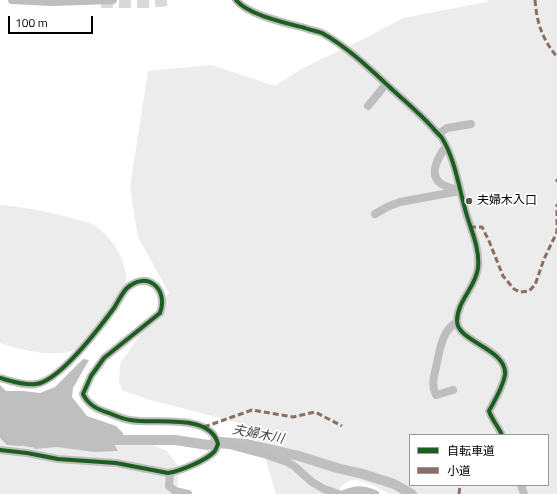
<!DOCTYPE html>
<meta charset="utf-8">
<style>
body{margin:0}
#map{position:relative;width:557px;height:494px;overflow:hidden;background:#fff;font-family:"Titillium Web","Noto Sans JP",sans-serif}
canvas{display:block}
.legend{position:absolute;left:409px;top:434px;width:140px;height:52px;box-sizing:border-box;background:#fff;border:1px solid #999;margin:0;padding:5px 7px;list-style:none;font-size:12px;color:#000}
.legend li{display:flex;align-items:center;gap:8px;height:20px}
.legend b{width:20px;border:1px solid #999}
.scale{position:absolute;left:8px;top:16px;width:85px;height:18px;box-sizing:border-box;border:2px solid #000;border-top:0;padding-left:5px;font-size:12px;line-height:14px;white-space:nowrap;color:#000;-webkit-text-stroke:3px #fff;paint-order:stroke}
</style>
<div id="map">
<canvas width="557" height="494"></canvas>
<ul class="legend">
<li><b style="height:5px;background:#1b5e20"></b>自転車道</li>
<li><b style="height:5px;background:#8d6e63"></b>小道</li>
</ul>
<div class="scale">100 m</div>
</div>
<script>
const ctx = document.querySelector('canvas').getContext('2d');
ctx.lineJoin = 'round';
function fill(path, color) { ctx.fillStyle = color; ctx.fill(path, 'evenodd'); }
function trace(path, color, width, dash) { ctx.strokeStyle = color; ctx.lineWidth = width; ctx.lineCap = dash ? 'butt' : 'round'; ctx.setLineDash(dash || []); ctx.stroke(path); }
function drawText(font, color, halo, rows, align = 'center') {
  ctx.font = font + ' "Titillium Web","Noto Sans JP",sans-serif'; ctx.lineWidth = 3.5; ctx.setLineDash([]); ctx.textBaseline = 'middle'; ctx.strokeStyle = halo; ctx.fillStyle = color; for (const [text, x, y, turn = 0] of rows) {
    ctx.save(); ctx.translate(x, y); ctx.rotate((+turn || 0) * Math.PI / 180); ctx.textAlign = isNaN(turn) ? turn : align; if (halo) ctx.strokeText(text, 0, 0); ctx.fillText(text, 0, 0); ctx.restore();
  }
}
const green = new Path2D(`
 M488 0H557V494H390C373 486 351 469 338 491L339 494H276L262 447 251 432 239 423 147 399 122 390 119 381 120 364 169 293 138 237 130 187 148 71 211 65 275 86 303 68 368 37 403 18 487 2ZM410 435H548V485H410Z
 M0 205C25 207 50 212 75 219 80 221 87 222 92 224 115 237 136 274 122 299 117 309 106 319 99 327 91 336 84 348 72 351 49 357 21 350 0 343Z
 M15 433 119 436 150 444 167 451 179 467 178 484 176 494H0V439Z`);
const water = new Path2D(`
 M83 359 89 360 73 388 72 397 87 416 116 426 123 433V436L114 444 118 451 94 452 57 447 35 449 27 440 21 446 7 445 0 438V385L6 391H23L40 393 55 387Z`);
const river = new Path2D(`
 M0 432C13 437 27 444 41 443
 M105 441 115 440H175L208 445 220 442 247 444 299 456 337 468 363 474 394 484 412 494`);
const highwayTunnel = new Path2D(`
 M101 2H145L172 0`);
const minor = new Path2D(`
 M12 0 51 2 113 0
 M236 0C248 15 286 23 305 28 310 30 317 31 322 33 349 48 372 71 395 92 407 103 420 114 432 127 435 131 439 134 442 138 456 161 459 190 467 216 472 232 480 250 478 268 476 287 457 301 457 321 457 342 508 349 505 375 503 387 495 400 489 411 492 420 498 426 502 435
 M368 106 386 84
 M438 134 447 128 471 124
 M446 147C439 155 429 173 439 182 444 187 452 188 459 190
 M375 214 387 207 400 202 460 191
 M0 378C11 381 25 386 36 384 60 381 100 327 114 308 118 302 122 293 127 288 147 270 169 289 160 313L104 358 91 376 83 394C88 405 98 410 109 413 116 416 123 419 130 420 153 425 210 412 218 444 217 446 216 450 214 452 205 461 180 471 168 473L116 463 58 459 27 453 0 450
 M453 390 436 395C431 385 434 377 436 367 440 351 441 331 457 322
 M218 444 229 445 267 455 287 462 294 466 312 482 324 489 339 494
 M170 473 169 486 175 491 188 494
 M521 485 524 494
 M344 494C357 489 362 489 375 494`);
const quiet = new Path2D(`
 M535 0C537 24 542 38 557 57
 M557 179V182
 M470 227H482L489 241 503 276 514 289 520 292 529 291 535 285 544 259 557 232V204
 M204 427 252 410 293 417 315 412 342 426
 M459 494 460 485`);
const cycleway = new Path2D(`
 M236 0C248 15 286 23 305 28 310 30 317 31 322 33 349 48 372 71 395 92 407 103 420 114 432 127 435 131 439 134 442 138 456 161 459 190 467 216 472 232 480 250 478 268 476 287 457 301 457 321 457 342 508 349 505 375 503 387 495 400 489 411 492 420 498 426 502 435
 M0 378C11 381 25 386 36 384 60 381 100 327 114 308 118 302 122 293 127 288 147 270 169 289 160 313L104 358 91 376 83 394C88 405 98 410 109 413 116 416 123 419 130 420 153 425 210 412 218 444 217 446 216 450 214 452 205 461 180 471 168 473L116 463 58 459 27 453 0 450`);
const markers = [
 [469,201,4,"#595959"]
];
const poiNames = [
 ["夫婦木入口",477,201]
];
const waterNames = [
 ["夫婦木川",258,435,11]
];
fill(green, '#ececec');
fill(water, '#bfbfbf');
trace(river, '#bfbfbf', 10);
trace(highwayTunnel, '#d9d9d9', 12, [12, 6]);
trace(minor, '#bebebe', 8);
trace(quiet, '#8d6e63', 3, [6, 3]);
trace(cycleway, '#1b5e20', 4);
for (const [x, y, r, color] of markers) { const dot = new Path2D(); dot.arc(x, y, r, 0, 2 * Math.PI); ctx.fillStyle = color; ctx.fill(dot); trace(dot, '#fff', 1.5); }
drawText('12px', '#000', '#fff', poiNames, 'left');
drawText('italic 13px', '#444', '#fff', waterNames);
</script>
